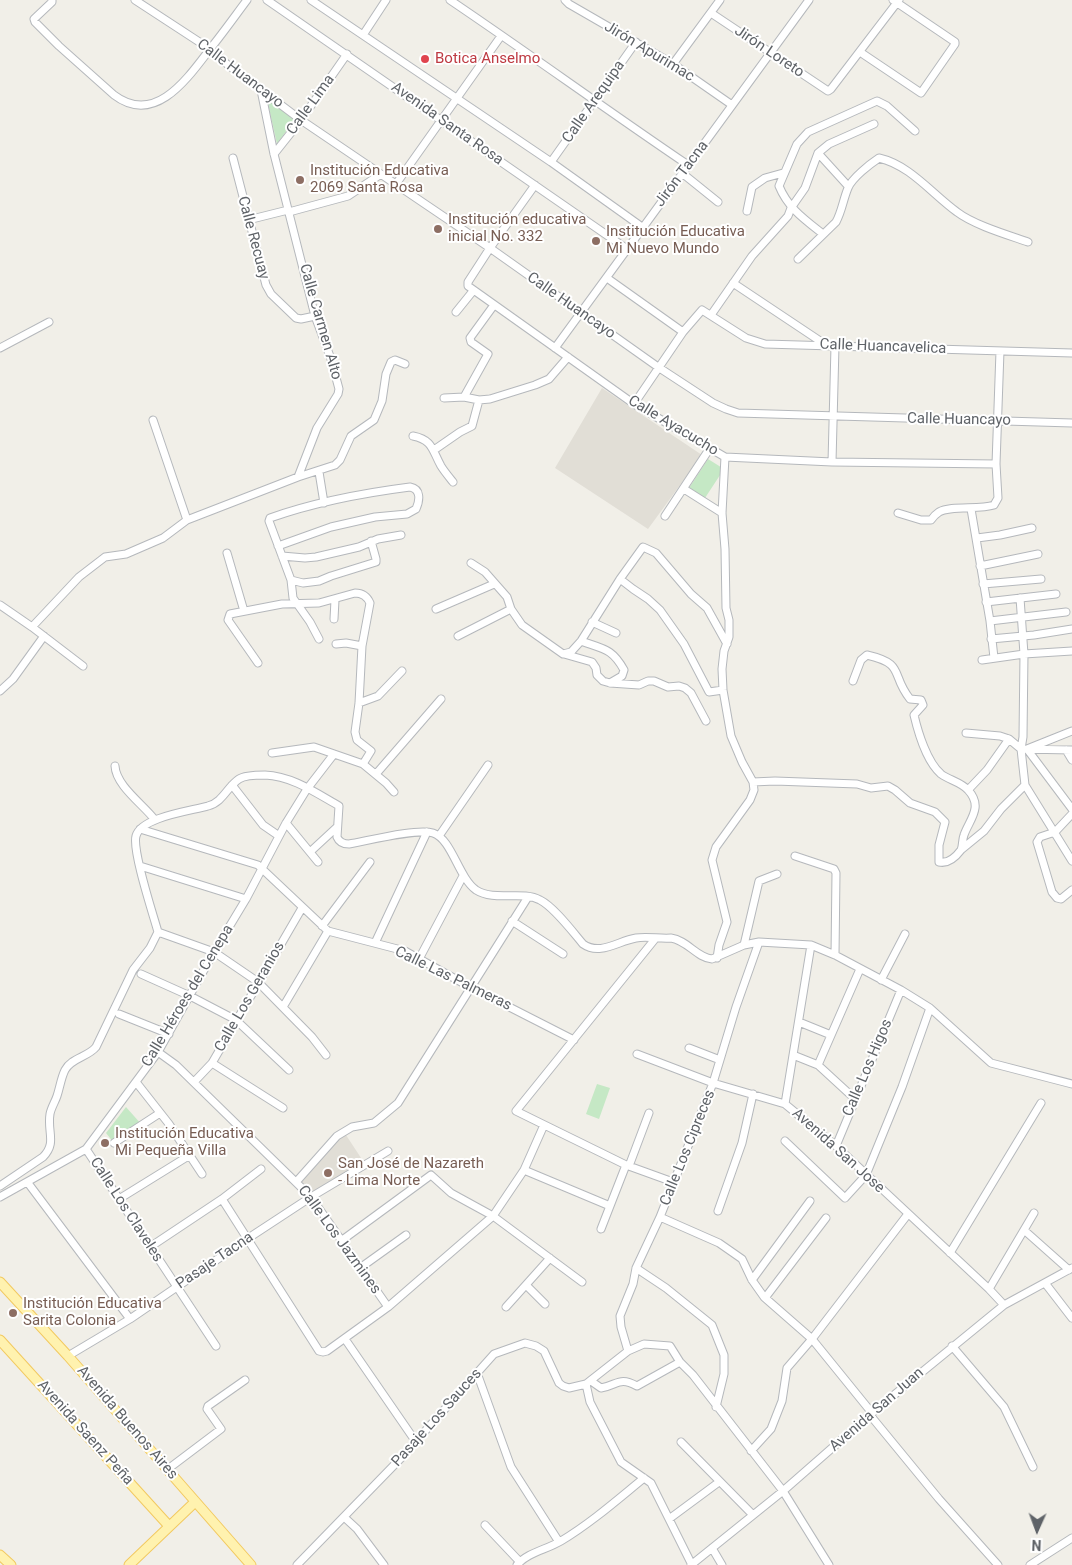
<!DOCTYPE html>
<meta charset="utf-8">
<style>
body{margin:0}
#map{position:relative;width:1072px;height:1565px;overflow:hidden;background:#f1efe8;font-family:Roboto,sans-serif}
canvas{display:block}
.north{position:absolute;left:1012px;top:1505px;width:50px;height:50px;-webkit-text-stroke:4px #fff;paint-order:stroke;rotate:182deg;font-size:14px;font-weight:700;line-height:20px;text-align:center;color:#5f6368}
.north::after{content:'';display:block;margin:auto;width:18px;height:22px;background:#5f6368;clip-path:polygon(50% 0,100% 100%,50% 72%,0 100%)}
</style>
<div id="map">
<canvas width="1072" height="1565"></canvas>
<div class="north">N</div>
</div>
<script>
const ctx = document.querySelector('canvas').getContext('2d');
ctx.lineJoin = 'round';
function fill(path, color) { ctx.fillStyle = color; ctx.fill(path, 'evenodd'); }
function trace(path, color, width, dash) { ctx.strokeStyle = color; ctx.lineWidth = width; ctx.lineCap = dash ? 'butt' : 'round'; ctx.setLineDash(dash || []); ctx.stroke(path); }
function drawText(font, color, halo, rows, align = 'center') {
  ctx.font = font + ' Roboto,sans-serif'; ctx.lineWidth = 4; ctx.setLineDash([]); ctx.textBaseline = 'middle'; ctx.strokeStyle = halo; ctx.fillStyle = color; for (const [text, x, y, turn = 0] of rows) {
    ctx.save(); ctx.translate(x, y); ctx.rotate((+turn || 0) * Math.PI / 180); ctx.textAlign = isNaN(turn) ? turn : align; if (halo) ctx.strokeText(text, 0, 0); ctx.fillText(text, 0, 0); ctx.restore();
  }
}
const education = new Path2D(`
 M602 388 702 455 648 529 555 468Z
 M344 1132 365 1164 311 1197 297 1181Z`);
const green = new Path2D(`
 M267 99 295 119 277 144Z
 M708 459 724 469 705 498 689 488Z
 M597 1084 610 1088 599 1119 586 1114Z
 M126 1107 142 1125 114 1143 106 1133Z`);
const minor = new Path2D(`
 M52 0V2L34 19 35 22 59 46 114 95C155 126 187 79 210 49 223 33 235 16 247 0
 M135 0 210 49 228 65 301 120 490 248 658 367 713 403 726 409 738 413 1072 423
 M267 0 627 249
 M311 0 551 162 642 227
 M450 0C530 54 608 111 688 165
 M565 0 569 4 673 64 732 105
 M711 13 828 91 831 89 899 0
 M363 35 386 0
 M860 52 921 93 955 44V42L893 0
 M673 64 720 0
 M818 153 848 186
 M274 154 301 120 347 54
 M233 158 266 285 271 294 296 318 301 319 315 316
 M551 162 636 42
 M682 173 718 202
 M396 184 501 36
 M535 185 490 248 468 282V286L634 404 725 457 832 462 996 464
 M747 211 752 187 765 178 783 173
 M289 212 348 196 381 174
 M248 220 288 210
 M823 234C804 219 788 208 779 186L797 144 808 132 877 101 887 106 915 131
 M798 259 836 222C842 211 843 200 848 188 852 178 870 164 879 158 910 165 932 194 957 212 974 225 1008 235 1028 242
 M607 278 683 332
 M733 283 826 345
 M456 312 473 291
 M711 315 752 256 788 216 791 208 805 188 818 153 829 144 874 124
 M0 348 49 322
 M555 348 809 0
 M464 397 488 354 471 342 470 338 494 305
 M444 398 464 397 479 400 490 399 535 385 549 379 568 357
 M634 404 683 332 702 310 746 338 765 344 1072 353
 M153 420 187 520
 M413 436C433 440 432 450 441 466 444 471 449 477 453 482
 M434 450 460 432 472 426 479 400
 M832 462 835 346
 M319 472 324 503
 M298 477 335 465 340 460 351 436 374 420 382 401 386 374 391 362 395 360 405 364
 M684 489 722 513
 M971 509 990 621 994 658
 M898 513 921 520H931C933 517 936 514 939 512 951 505 979 510 994 505L998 498 996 464 1000 351
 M665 516 710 448
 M977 538 1000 535 1032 528
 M278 546 331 527 375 517 407 514 416 509C420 500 421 489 410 487 363 493 315 502 270 518L269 521 291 580 293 598 310 622 319 639
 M227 553 244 611
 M282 556 305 558 316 557 359 547 378 539 401 535
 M471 563 485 572 507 597 511 609 522 625 563 654 571 652 581 641 620 579 643 547 656 553 691 594 707 608 727 644
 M980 566 1038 554
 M620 579 633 589 648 599 660 610 684 644 709 692 723 690
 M291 580 303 583 319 581 331 576 376 562V559L371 541
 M983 584 1041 579
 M1020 598 1024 654 1023 737 1021 749 1025 785 1072 861
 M986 602 1056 594
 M0 605 32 627 83 666
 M436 609 494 584
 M334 619 335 600
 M990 621 1066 612
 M592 622 616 633
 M32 627 79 577 105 557 126 554 163 538 187 520 298 477 317 428 338 394 339 389 331 359 315 316 274 154 261 90
 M458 636 511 609
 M991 639 1034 635 1072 629
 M581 641C603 649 612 648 624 670L622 676 610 683
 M336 644 346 643 362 646
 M564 654 592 662 596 668 597 675 603 681 610 683 639 685 648 681H654L668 687 679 686 685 688 691 693 706 721
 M982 660 1024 654 1072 651
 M258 663 228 620 230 614 282 604 319 603 355 593C362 593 367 596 370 603L362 646 359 703 355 732 357 740 371 751 363 764
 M0 691 13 679 44 636
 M359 703 378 696 402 671
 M1072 731 1027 749 1072 809
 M966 733 1000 736 1009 739 1021 749 1072 750
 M1066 750 1072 760
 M272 753 314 747 363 764 386 783 394 792
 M115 766C116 786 144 805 155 820
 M376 774 441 699
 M753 782 775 781 857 784 871 788 888 786 895 790 910 803 935 812 945 822 939 845V862C948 864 955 858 961 850 963 846 962 840 964 835 969 820 984 807 968 790 961 782 949 780 941 774 927 762 918 732 914 715L923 705 921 700 910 699C890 674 906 664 867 655L861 660 853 681
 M232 785 263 825 279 836
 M968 790 987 770 1009 739
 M1072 814 1055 832 1040 837 1037 842 1052 892 1057 898 1061 899 1072 890
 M286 823 318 862
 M140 829 258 865 328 931 405 951 470 987 574 1040
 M439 836 488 765
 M962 849 984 831 1001 809 1025 785
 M310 852 337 827
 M795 856 834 869 836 873 835 955
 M140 866 246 899
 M512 921 563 954
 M322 926 370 862
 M158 932 214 952 258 982 312 1037 326 1055
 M655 939 516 1111 626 1165 673 1182
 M375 943 427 832
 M744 945 759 881 777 874
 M717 958 719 945 727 922 712 860 716 847 750 800 754 790 753 782 742 762 731 736 723 690 722 669 724 651 729 637V620L726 608 725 549 722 513 725 457
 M419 959 463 876
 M141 974 190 996 236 1020 289 1070
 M881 980 905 934
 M283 1007 328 931
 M119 1014 169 1034
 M799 1022 831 1035
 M689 1048 720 1060
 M158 1052 176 1065 311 1197 388 1307
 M637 1054 713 1083 785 1104 836 1146 989 1289 1004 1305
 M793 1055 818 1065 855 1099
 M212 1063 283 1108
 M818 1065 860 969
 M136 1082 169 1124 202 1174
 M194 1082 212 1063 302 908
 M785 1104 811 945
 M785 1141 845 1198 866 1175 902 1087 930 1008
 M114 1143 160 1113
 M836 1146 901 990
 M86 1149 216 1346
 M629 1166 649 1113
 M524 1170 610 1206
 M297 1181 337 1136 352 1127 374 1123 398 1103 528 897
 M28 1183 130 1319
 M0 1186 43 1157C57 1143 47 1132 50 1114 51 1108 55 1102 57 1096 60 1087 61 1078 65 1070 71 1058 88 1057 96 1047L133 970 150 948 158 932C153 914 132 851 136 836 141 817 191 811 208 806 223 802 227 787 239 779 245 775 258 775 265 775 292 776 316 793 339 806L337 837C339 842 343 844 349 844 367 841 417 828 433 833 452 839 458 877 476 890 495 902 522 890 540 900 554 907 572 931 583 944 600 956 618 941 636 938 647 936 660 939 671 938 687 940 697 958 712 959L744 945 759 942 811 945 835 955 901 990 930 1008 991 1063 1072 1084
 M0 1197 86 1149 158 1052 214 952 246 899 286 823 307 789 334 754
 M119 1199 190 1155
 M222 1199 319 1351 323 1352 327 1351 388 1307 493 1216 524 1170 544 1125
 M718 1211 742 1143 753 1094
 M660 1217 719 1243 742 1259 752 1280 764 1297 812 1339 872 1413
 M601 1229 626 1165
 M1024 1230 1069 1270
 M341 1241 431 1175 451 1193 493 1216 582 1282
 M150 1247 222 1199 261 1169
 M950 1253 1041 1103
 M360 1268 406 1235
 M636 1268 666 1288 712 1325 724 1355V1374L716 1407
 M752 1280 810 1201
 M1045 1283 1072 1318
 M526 1285 545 1304
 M989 1289 1034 1213
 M765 1298 826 1218
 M506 1307 550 1258
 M345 1339 416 1442
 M952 1346 1004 1407 1033 1467
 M628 1351 621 1327 620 1316 633 1284 636 1268 660 1217 713 1083 736 1007 759 942
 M68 1356 130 1319 247 1239 311 1197 388 1151
 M477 1373 511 1467 559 1542
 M591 1381 601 1388C618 1385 619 1376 637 1386L680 1362
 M586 1384 590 1402 621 1462 651 1483 692 1565
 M870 1415 939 1499 998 1565
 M681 1442 753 1515
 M751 1451 771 1429 782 1401 787 1368 812 1339 908 1214
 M168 1469 221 1429 207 1409 208 1406 245 1380
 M344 1517 357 1529 384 1565
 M669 1519 719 1482
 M485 1525 520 1562
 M712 1548 722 1565
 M297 1565 401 1458 494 1354 525 1343 536 1346 544 1351 559 1383 563 1386 569 1388 586 1384 628 1351 644 1344 670 1346 680 1362 693 1375 783 1491 829 1565
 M517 1565C528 1552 546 1550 561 1541 591 1523 617 1500 644 1478
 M691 1565 783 1491 872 1413 1004 1305 1072 1268
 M1030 1565 1072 1538`);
const major = new Path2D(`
 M0 1282 68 1356 251 1565
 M0 1340 169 1526
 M0 1555 11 1565
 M129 1565 195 1502`);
const markers = [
 [425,59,5,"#e0444e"],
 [300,180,5,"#8d6e63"],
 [438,229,5,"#8d6e63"],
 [596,241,5,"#8d6e63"],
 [105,1143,5,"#8d6e63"],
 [328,1173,5,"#8d6e63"],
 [13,1313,5,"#8d6e63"]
];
const streetNames = [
 ["Jirón Apurimac",649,52,31],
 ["Jirón Loreto",769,52,34],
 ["Calle Huancayo",240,74,37],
 ["Calle Arequipa",594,102,-55],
 ["Calle Lima",311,105,-54],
 ["Avenida Santa Rosa",447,124,35],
 ["Jirón Tacna",682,174,-53],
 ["Calle Recuay",253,238,75],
 ["Calle Huancayo",571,306,35],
 ["Calle Carmen Alto",320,322,74],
 ["Calle Huancavelica",883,347,2],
 ["Calle Huancayo",959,420,1],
 ["Calle Ayacucho",673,426,31],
 ["Calle Las Palmeras",453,979,26],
 ["Calle Héroes del Cenepa",188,996,-59],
 ["Calle Los Geranios",250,997,-60],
 ["Calle Los Higos",868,1068,-67],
 ["Calle Los Cipreces",688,1148,-68],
 ["Avenida San Jose",838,1151,42],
 ["Calle Los Claveles",126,1210,57],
 ["Calle Los Jazmines",339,1240,54],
 ["Pasaje Tacna",215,1261,-34],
 ["Avenida San Juan",877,1410,-41],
 ["Pasaje Los Sauces",437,1418,-48],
 ["Avenida Buenos Aires",127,1423,49],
 ["Avenida Saenz Peña",85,1433,48]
];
const healthNames = [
 ["Botica Anselmo",435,59]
];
const educationNames = [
 ["Institución Educativa",310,171],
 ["2069 Santa Rosa",310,188],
 ["Institución educativa",448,220],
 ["inicial No. 332",448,237],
 ["Institución Educativa",606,232],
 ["Mi Nuevo Mundo",606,249],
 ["Institución Educativa",115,1134],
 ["Mi Pequeña Villa",115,1151],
 ["San José de Nazareth",338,1164],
 ["- Lima Norte",338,1181],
 ["Institución Educativa",23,1304],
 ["Sarita Colonia",23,1321]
];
fill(education, '#e1ded6');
fill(green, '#c5e8c5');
trace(minor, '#b5b8bc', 9);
trace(major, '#f2c960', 11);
trace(minor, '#fff', 7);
trace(major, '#fff2af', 9);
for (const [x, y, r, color] of markers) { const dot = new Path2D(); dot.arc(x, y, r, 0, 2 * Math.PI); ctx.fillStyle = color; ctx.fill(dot); trace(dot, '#fff', 2); }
drawText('15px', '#5f6368', '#fff', streetNames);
drawText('15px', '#be3a42', '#fff', healthNames, 'left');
drawText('15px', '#785e54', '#fff', educationNames, 'left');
</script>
